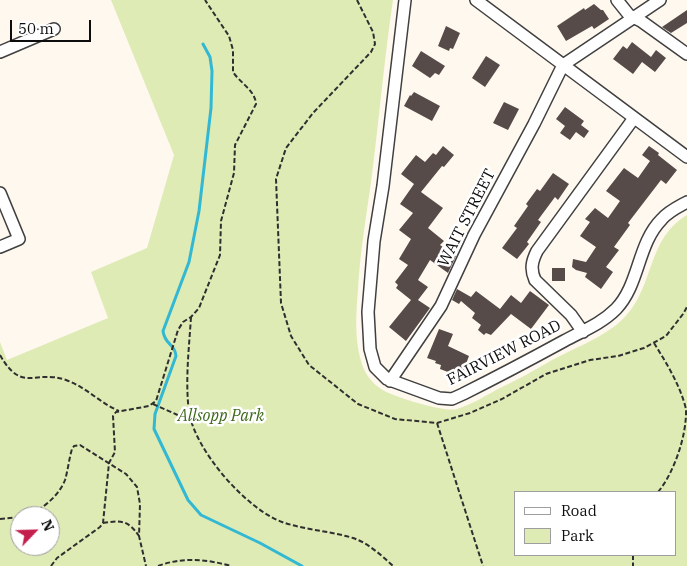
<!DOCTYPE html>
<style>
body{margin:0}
#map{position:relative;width:687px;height:566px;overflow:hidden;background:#fff8ee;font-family:"IBM Plex Serif",serif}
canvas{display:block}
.legend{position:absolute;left:514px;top:491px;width:162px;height:65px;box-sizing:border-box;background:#fff;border:1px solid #9e9e9e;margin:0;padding:6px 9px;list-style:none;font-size:15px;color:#0d0d0d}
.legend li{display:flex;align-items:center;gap:10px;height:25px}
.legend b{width:25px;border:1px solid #9e9e9e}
.north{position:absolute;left:10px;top:506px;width:50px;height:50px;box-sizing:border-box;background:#fff;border:1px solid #9e9e9e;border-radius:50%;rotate:66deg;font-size:14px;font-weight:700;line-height:20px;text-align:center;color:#0d0d0d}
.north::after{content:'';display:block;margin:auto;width:18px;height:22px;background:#c41e4c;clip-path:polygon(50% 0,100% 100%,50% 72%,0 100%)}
.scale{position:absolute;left:10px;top:20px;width:81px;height:22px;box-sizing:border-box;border:2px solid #0d0d0d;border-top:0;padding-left:6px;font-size:15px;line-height:18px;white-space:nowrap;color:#0d0d0d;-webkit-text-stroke:4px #fff;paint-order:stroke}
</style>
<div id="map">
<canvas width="687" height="566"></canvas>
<ul class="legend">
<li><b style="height:6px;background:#fff"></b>Road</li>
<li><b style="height:14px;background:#deebb5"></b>Park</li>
</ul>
<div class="north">N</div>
<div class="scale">50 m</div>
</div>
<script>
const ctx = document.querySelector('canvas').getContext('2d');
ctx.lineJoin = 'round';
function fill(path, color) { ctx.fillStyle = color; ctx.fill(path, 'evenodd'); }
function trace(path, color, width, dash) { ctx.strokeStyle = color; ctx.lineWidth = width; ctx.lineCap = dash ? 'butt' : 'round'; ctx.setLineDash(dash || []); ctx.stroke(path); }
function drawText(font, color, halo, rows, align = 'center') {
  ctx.font = font + ' "IBM Plex Serif",serif'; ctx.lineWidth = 5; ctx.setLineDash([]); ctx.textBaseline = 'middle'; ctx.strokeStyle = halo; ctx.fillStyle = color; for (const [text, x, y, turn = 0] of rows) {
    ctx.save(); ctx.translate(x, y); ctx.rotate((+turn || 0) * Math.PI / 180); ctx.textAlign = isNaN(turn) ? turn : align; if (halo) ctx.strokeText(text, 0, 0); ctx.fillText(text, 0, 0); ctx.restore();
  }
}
const green = new Path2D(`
 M111 0H393C384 61 379 121 371 182 366 218 360 253 358 289 356 314 354 340 362 364 365 374 372 383 381 389 391 396 445 413 457 409 470 405 484 397 496 390 515 381 534 371 552 360 573 349 596 340 615 326 657 294 643 241 687 215V566H0V342L7 360 108 318 91 272 147 248 174 155ZM516 492H676V555H516ZM20 516H50V546H20Z`);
const stream = new Path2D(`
 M203 44 210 57 212 71 211 108 199 211 189 262 163 331C165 346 175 343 176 356L155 414 154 429 188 500 201 515 260 543 302 566`);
const building = new Path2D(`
 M594 4 601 10H603L609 19 594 29 592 26 566 41 557 26 584 8 585 10Z
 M687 10V23L671 33 662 27Z
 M446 26 460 33 453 49 450 48 449 51 438 46Z
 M632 42 651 57 656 50 666 58 655 72 642 62 633 74 613 59 623 46 627 49Z
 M421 51 445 66 439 75 435 73 430 78 412 66Z
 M486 56 500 65 485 87 472 78Z
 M414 92 440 106 432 121 404 106 410 95 411 96Z
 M504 102 519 109 508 130 493 123Z
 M565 107 584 121 581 125 589 131 584 138 576 132 570 140 560 133 565 126 556 119Z
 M443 146 454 155 444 167 442 166 421 192 443 208 428 228 444 241 440 245 456 256 448 273 430 260 418 280 428 287 418 300 430 308 406 341 389 327 411 300 396 288 398 285 395 282 408 265 399 259 411 239 399 230 413 213 400 204 414 184 401 174 416 155 425 162 433 153 436 155Z
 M649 146 659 153 658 155 677 170 666 184 661 180 628 223 630 225 614 247 619 250 606 267 613 272 601 289 585 277 587 273 576 270 572 267 573 259 586 262 596 247 580 236 590 222 585 219 595 208 608 218 620 201 606 191 624 168 638 178 650 161 642 155Z
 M553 173 569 184 558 200 555 197 538 220 541 222 527 242 529 244 517 259 502 248 517 228 514 226 528 206 526 204 537 189 540 191Z
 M552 268H565V281H552Z
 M457 289 471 297 476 291 500 309 511 295 521 303 530 291 549 305 531 329 511 314 491 335 486 333 484 335 478 330 481 325 472 318 475 313 461 301 459 304 452 300Z
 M439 329 453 334 448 346 469 356 461 377 440 369 441 365 435 363 436 361 427 358Z`);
const path = new Path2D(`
 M357 0 373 32 375 44 371 52 313 113 286 148 276 179 281 303 291 336 309 365 358 404 395 419 437 423 470 413 502 399 546 374 590 360 618 356 644 348 666 336 683 314 687 307
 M191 317C189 349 185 381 189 412 195 450 246 509 282 522 305 530 330 531 353 538 368 543 381 555 393 566
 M654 343C667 364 680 385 686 409 687 435 674 473 658 492
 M0 355C22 394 35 369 66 380 86 387 100 403 119 411
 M153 404 191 421
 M437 423 483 566
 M24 516C40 512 59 496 65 480 68 470 69 459 72 449L74 446 80 445 126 474 137 487 140 504 139 536 146 566
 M0 519 20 517
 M103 523C121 520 128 520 139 536
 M633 555V566
 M51 566 57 558 100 527 103 523 109 463 115 452 113 416 116 412 149 406 156 401 178 330 183 322 191 317 199 308 220 255 221 221 234 173 235 145 256 104C255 90 240 83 233 72V50L229 36 205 0
 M158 566C182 557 206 559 231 566`);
const minor = new Path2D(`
 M405 0 383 186 374 241 368 312 370 349 375 367 387 379 439 398 452 399 463 394C497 377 531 359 564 341 582 331 601 324 616 309 640 284 637 244 662 219 669 211 678 207 687 202
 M476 0 687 157
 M617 0 629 15 641 21 687 54
 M0 52 54 29
 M0 193 19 239 0 247
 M583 332 571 315 535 280C530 269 532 261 537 251L634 118
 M390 381 441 306 474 235 534 124 563 65 660 0`);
const streetNames = [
 ["WAIT STREET",467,218,-63],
 ["FAIRVIEW ROAD",504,353,-27]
];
const parkNames = [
 ["Allsopp Park",221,416]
];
fill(green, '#deebb5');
trace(stream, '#33b8d4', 3);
fill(building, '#574b49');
trace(minor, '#404040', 14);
trace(path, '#2f2f2f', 2, [5, 2.5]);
trace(minor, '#fff', 11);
drawText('16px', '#0d0d0d', '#fff', streetNames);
drawText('italic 16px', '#3c681a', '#fff', parkNames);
</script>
